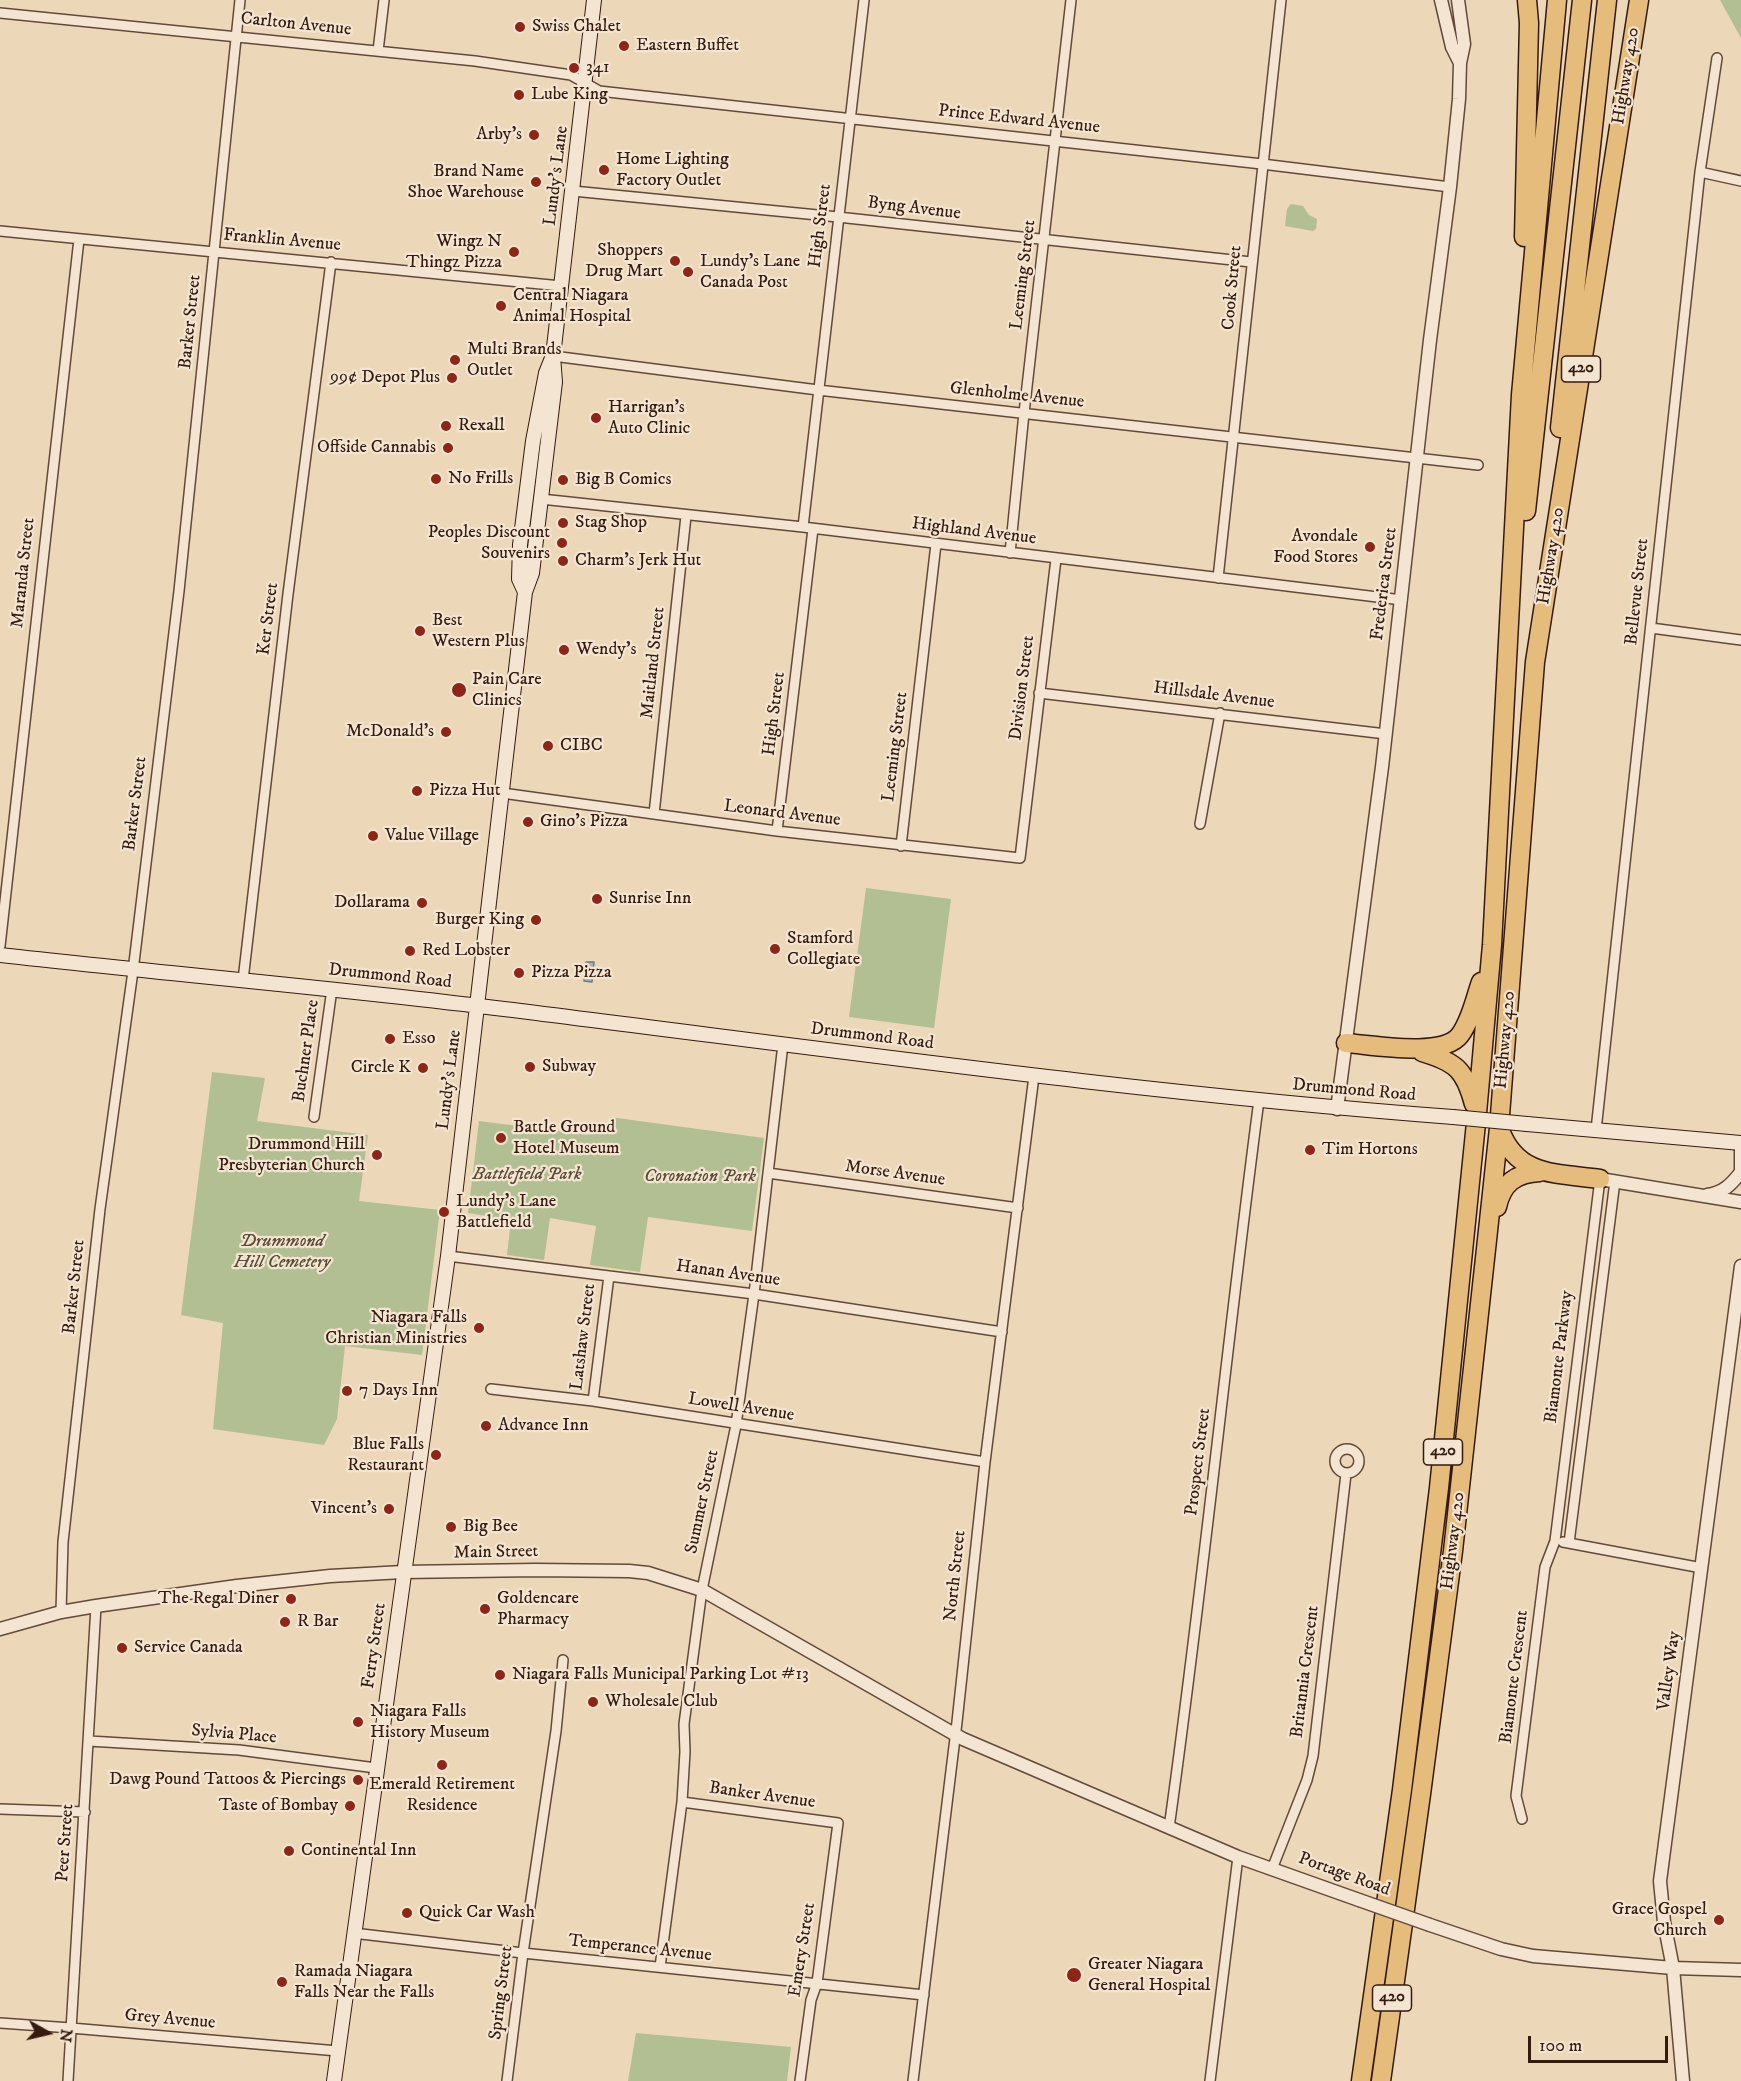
<!DOCTYPE html>
<meta charset="utf-8">
<style>
body{margin:0}
#map{position:relative;width:1741px;height:2081px;overflow:hidden;background:#ecd7b8;font-family:"IM FELL DW Pica",serif}
canvas{display:block}
.north{position:absolute;left:18px;top:2003px;width:60px;height:60px;-webkit-text-stroke:4px #f3e5d1;paint-order:stroke;rotate:98deg;font-size:16px;font-weight:700;line-height:24px;text-align:center;color:#351a10}
.north::after{content:'';display:block;margin:auto;width:21px;height:27px;background:#351a10;clip-path:polygon(50% 0,100% 100%,50% 72%,0 100%)}
.scale{position:absolute;left:1528px;top:2036px;width:140px;height:27px;box-sizing:border-box;border:3px solid #351a10;border-top:0;padding-left:8px;font-size:18px;line-height:21px;white-space:nowrap;color:#351a10;-webkit-text-stroke:4px #f3e5d1;paint-order:stroke}
</style>
<div id="map">
<canvas width="1741" height="2081"></canvas>
<div class="north">N</div>
<div class="scale">100 m</div>
</div>
<script>
const ctx = document.querySelector('canvas').getContext('2d');
ctx.lineJoin = 'round';
function fill(path, color) { ctx.fillStyle = color; ctx.fill(path, 'evenodd'); }
function trace(path, color, width, dash) { ctx.strokeStyle = color; ctx.lineWidth = width; ctx.lineCap = dash ? 'butt' : 'round'; ctx.setLineDash(dash || []); ctx.stroke(path); }
function drawText(font, color, halo, rows, align = 'center') {
  ctx.font = font + ' "IM FELL DW Pica",serif'; ctx.lineWidth = 4.5; ctx.setLineDash([]); ctx.textBaseline = 'middle'; ctx.strokeStyle = halo; ctx.fillStyle = color; for (const [text, x, y, turn = 0] of rows) {
    ctx.save(); ctx.translate(x, y); ctx.rotate((+turn || 0) * Math.PI / 180); ctx.textAlign = isNaN(turn) ? turn : align; if (halo) ctx.strokeText(text, 0, 0); ctx.fillText(text, 0, 0); ctx.restore();
  }
}
const green = new Path2D(`
 M1720 0H1741V38Z
 M1291 204 1303 206 1309 215 1317 219 1316 229 1313 231 1285 226 1287 209Z
 M866 888 951 899 934 1028 849 1017Z
 M212 1072 265 1078 257 1121 368 1135 359 1201 440 1210 422 1355 345 1346 337 1419 324 1445 213 1429 223 1323 181 1315Z
 M610 1117 764 1138 752 1231 648 1217 640 1272 590 1265 596 1226 550 1218 544 1260 507 1255 511 1220 468 1213 479 1121 589 1135 609 1125Z
 M636 2033 791 2047 787 2081H628Z`);
const water = new Path2D(`
 M586 962H594L592 982 584 981Z`);
const minor = new Path2D(`
 M0 13 475 61 571 75 599 91 1262 164 1450 187
 M378 51 384 0
 M1700 172 1741 181
 M573 191 838 217 1251 262
 M0 231 561 286
 M553 356 818 390 1478 465
 M541 499 803 527 1402 600
 M803 527 864 0
 M1010 553 1024 413 1071 0
 M1218 578C1240 385 1259 193 1281 0
 M1651 628 1741 640
 M1039 693 1386 734
 M502 793 777 831 1020 858 1056 559
 M654 814 686 516
 M1200 824 1220 713
 M777 831 813 529
 M901 846 936 544
 M0 946 79 239
 M243 980 288 594 331 262
 M314 1117 332 989
 M1596 1130 1700 172 1717 58
 M768 1173 1018 1208
 M448 1256 754 1294 1002 1332
 M491 1389 593 1401 985 1462
 M593 1401 609 1276
 M1335 1461a12 12 0 1 1 24 0a12 12 0 1 1-24 0Z
 M1563 1542 1702 1568
 M1569 1543 1615 1181
 M61 1612 63 1542 100 1209 133 971 179 591 240 0
 M89 1741 239 1750 376 1768
 M682 1802 838 1823 817 1983 811 2000 800 2081
 M0 1809 85 1812
 M1522 1819 1516 1796 1545 1567 1555 1541 1600 1179
 M1169 1828C1203 1586 1227 1342 1259 1100
 M1272 1869 1307 1780 1313 1756 1346 1474
 M353 1933 523 1953 924 1995
 M660 1967 682 1802 685 1752 684 1724 702 1590 736 1425 754 1294 783 1044
 M0 2023 71 2028 338 2051
 M68 2081 96 1606
 M507 2081 523 1953 556 1731 563 1660
 M913 2081 957 1722 985 1462 1034 1076
 M1210 2081 1238 1857`);
const tertiary = new Path2D(`
 M1441 0 1452 47 1460 63
 M1337 1109 1382 767 1430 340 1450 187 1459 99 1460 63 1464 44 1458 0
 M1741 1148V1171
 M1600 1179 1741 1202
 M1707 1195C1723 1193 1731 1185 1741 1172
 M0 1629 61 1612 96 1606 237 1586 330 1576 403 1572 535 1570 629 1571 648 1573 702 1590 963 1739 1238 1857 1359 1900
 M1430 1925 1501 1949 1533 1956 1673 1968 1741 1970
 M1683 2081 1673 1968 1664 1922 1660 1881 1741 1266`);
const secondary = new Path2D(`
 M525 592 519 579 520 545 533 441 546 373 552 358
 M0 955C168 974 336 988 504 1009 820 1048 1135 1093 1453 1117
 M1527 1124 1741 1143
 M334 2081 448 1256 525 592 532 573 555 382 553 356 594 0`);
const motorway = new Path2D(`
 M1524 237 1529 23 1527 0
 M1560 428 1607 0
 M1526 511 1582 0
 M1346 1043C1373 1045 1443 1058 1460 1035 1471 1020 1475 999 1481 982
 M1422 1052C1456 1062 1465 1070 1474 1104
 M1500 1130C1517 1177 1557 1173 1600 1179
 M1497 1207C1502 1183 1516 1173 1540 1172
 M1361 2081 1402 1790 1439 1488 1477 1113 1492 945 1521 395 1557 0
 M1381 2081 1421 1794 1453 1551 1487 1240 1499 1128 1535 662 1639 0`);
const tertiaryBridge = new Path2D(`
 M1359 1900 1430 1925`);
const secondaryBridge = new Path2D(`
 M1453 1117 1527 1124`);
const markers = [
 [520,27,6,"#8f2418"],
 [624,46,6,"#8f2418"],
 [574,68,6,"#8f2418"],
 [519,95,6,"#8f2418"],
 [534,135,6,"#8f2418"],
 [604,170,6,"#8f2418"],
 [536,182,6,"#8f2418"],
 [514,252,6,"#8f2418"],
 [675,261,6,"#8f2418"],
 [688,272,6,"#8f2418"],
 [501,306,6,"#8f2418"],
 [455,360,6,"#8f2418"],
 [452,378,6,"#8f2418"],
 [596,418,6,"#8f2418"],
 [446,426,6,"#8f2418"],
 [448,448,6,"#8f2418"],
 [436,479,6,"#8f2418"],
 [563,480,6,"#8f2418"],
 [563,523,6,"#8f2418"],
 [562,543,6,"#8f2418"],
 [1370,547,6,"#8f2418"],
 [563,561,6,"#8f2418"],
 [420,631,6,"#8f2418"],
 [564,650,6,"#8f2418"],
 [459,690,8,"#8f2418"],
 [446,732,6,"#8f2418"],
 [548,746,6,"#8f2418"],
 [417,791,6,"#8f2418"],
 [528,822,6,"#8f2418"],
 [373,836,6,"#8f2418"],
 [597,899,6,"#8f2418"],
 [422,903,6,"#8f2418"],
 [536,920,6,"#8f2418"],
 [775,949,6,"#8f2418"],
 [410,951,6,"#8f2418"],
 [519,973,6,"#8f2418"],
 [390,1039,6,"#8f2418"],
 [530,1067,6,"#8f2418"],
 [423,1068,6,"#8f2418"],
 [501,1138,6,"#8f2418"],
 [1310,1150,6,"#8f2418"],
 [377,1155,6,"#8f2418"],
 [444,1212,6,"#8f2418"],
 [479,1328,6,"#8f2418"],
 [347,1391,6,"#8f2418"],
 [486,1426,6,"#8f2418"],
 [436,1455,6,"#8f2418"],
 [389,1509,6,"#8f2418"],
 [451,1527,6,"#8f2418"],
 [291,1599,6,"#8f2418"],
 [485,1609,6,"#8f2418"],
 [285,1622,6,"#8f2418"],
 [122,1648,6,"#8f2418"],
 [500,1675,6,"#8f2418"],
 [593,1702,6,"#8f2418"],
 [358,1722,6,"#8f2418"],
 [442,1765,6,"#8f2418"],
 [358,1780,6,"#8f2418"],
 [350,1806,6,"#8f2418"],
 [289,1851,6,"#8f2418"],
 [407,1913,6,"#8f2418"],
 [1719,1920,6,"#8f2418"],
 [1074,1975,8,"#8f2418"],
 [282,1982,6,"#8f2418"]
];
const shields = [
 [1581,369,39],
 [1443,1452,39],
 [1392,1998,39]
];
const shieldNames = [
 ["420",1581,369],
 ["420",1443,1452],
 ["420",1392,1998]
];
const streetNames = [
 ["Carlton Avenue",296,25,6],
 ["Highway 420",1627,76,-81],
 ["Prince Edward Avenue",1019,120,6],
 ["Lundy's Lane",557,176,-83],
 ["Byng Avenue",914,209,7],
 ["High Street",821,226,-83],
 ["Franklin Avenue",282,241,5],
 ["Leeming Street",1024,275,-83],
 ["Cook Street",1233,288,-85],
 ["Barker Street",191,322,-84],
 ["Glenholme Avenue",1017,396,6],
 ["Highland Avenue",974,532,7],
 ["Highway 420",1552,556,-81],
 ["Maranda Street",24,573,-84],
 ["Frederica Street",1385,584,-83],
 ["Bellevue Street",1638,592,-84],
 ["Ker Street",269,619,-83],
 ["Maitland Street",654,663,-84],
 ["Division Street",1023,688,-83],
 ["Hillsdale Avenue",1214,696,7],
 ["High Street",775,714,-83],
 ["Leeming Street",896,747,-83],
 ["Barker Street",136,804,-83],
 ["Leonard Avenue",782,814,7],
 ["Drummond Road",390,977,6],
 ["Drummond Road",872,1037,7],
 ["Highway 420",1506,1040,-85],
 ["Buchner Place",307,1051,-82],
 ["Lundy's Lane",450,1080,-83],
 ["Drummond Road",1354,1091,5],
 ["Morse Avenue",895,1174,8],
 ["Hanan Avenue",728,1274,8],
 ["Barker Street",75,1287,-84],
 ["Latshaw Street",584,1337,-83],
 ["Biamonte Parkway",1560,1357,-83],
 ["Lowell Avenue",741,1408,9],
 ["Prospect Street",1199,1462,-83],
 ["Summer Street",703,1502,-78],
 ["Highway 420",1454,1541,-83],
 ["Main Street",496,1553,-1],
 ["North Street",956,1576,-84],
 ["Ferry Street",375,1646,-82],
 ["Valley Way",1670,1671,-82],
 ["Britannia Crescent",1306,1672,-83],
 ["Biamonte Crescent",1515,1677,-83],
 ["Sylvia Place",234,1735,5],
 ["Banker Avenue",762,1796,8],
 ["Peer Street",66,1843,-86],
 ["Portage Road",1344,1875,20],
 ["Temperance Avenue",640,1949,6],
 ["Emery Street",803,1950,-81],
 ["Spring Street",502,1993,-83],
 ["Grey Avenue",170,2020,5]
];
const poiNames = [
 ["Swiss Chalet",532,27],
 ["Eastern Buffet",636,46],
 ["341",586,68],
 ["Lube King",531,95],
 ["Arby's",522,135,"right"],
 ["Home Lighting",616,160],
 ["Factory Outlet",616,181],
 ["Brand Name",524,172,"right"],
 ["Shoe Warehouse",524,193,"right"],
 ["Wingz N",502,242,"right"],
 ["Thingz Pizza",502,263,"right"],
 ["Shoppers",663,251,"right"],
 ["Drug Mart",663,272,"right"],
 ["Lundy's Lane",700,262],
 ["Canada Post",700,283],
 ["Central Niagara",513,296],
 ["Animal Hospital",513,317],
 ["Multi Brands",467,350],
 ["Outlet",467,371],
 ["99¢ Depot Plus",440,378,"right"],
 ["Harrigan's",608,408],
 ["Auto Clinic",608,429],
 ["Rexall",458,426],
 ["Offside Cannabis",436,448,"right"],
 ["No Frills",448,479],
 ["Big B Comics",575,480],
 ["Stag Shop",575,523],
 ["Peoples Discount",550,533,"right"],
 ["Souvenirs",550,554,"right"],
 ["Avondale",1358,537,"right"],
 ["Food Stores",1358,558,"right"],
 ["Charm's Jerk Hut",575,561],
 ["Best",432,621],
 ["Western Plus",432,642],
 ["Wendy's",576,650],
 ["Pain Care",472,680],
 ["Clinics",472,701],
 ["McDonald's",434,732,"right"],
 ["CIBC",560,746],
 ["Pizza Hut",429,791],
 ["Gino's Pizza",540,822],
 ["Value Village",385,836],
 ["Sunrise Inn",609,899],
 ["Dollarama",410,903,"right"],
 ["Burger King",524,920,"right"],
 ["Stamford",787,939],
 ["Collegiate",787,960],
 ["Red Lobster",422,951],
 ["Pizza Pizza",531,973],
 ["Esso",402,1039],
 ["Subway",542,1067],
 ["Circle K",411,1068,"right"],
 ["Battle Ground",513,1128],
 ["Hotel Museum",513,1149],
 ["Drummond Hill",365,1145,"right"],
 ["Presbyterian Church",365,1166,"right"],
 ["Tim Hortons",1322,1150],
 ["Lundy's Lane",456,1202],
 ["Battlefield",456,1223],
 ["Niagara Falls",467,1318,"right"],
 ["Christian Ministries",467,1339,"right"],
 ["7 Days Inn",359,1391],
 ["Advance Inn",498,1426],
 ["Blue Falls",424,1445,"right"],
 ["Restaurant",424,1466,"right"],
 ["Vincent's",377,1509,"right"],
 ["Big Bee",463,1527],
 ["The Regal Diner",279,1599,"right"],
 ["Goldencare",497,1599],
 ["Pharmacy",497,1620],
 ["R Bar",297,1622],
 ["Service Canada",134,1648],
 ["Niagara Falls Municipal Parking Lot #13",512,1675],
 ["Wholesale Club",605,1702],
 ["Niagara Falls",370,1712],
 ["History Museum",370,1733],
 ["Dawg Pound Tattoos & Piercings",346,1780,"right"],
 ["Emerald Retirement",442,1785,"center"],
 ["Residence",442,1806,"center"],
 ["Taste of Bombay",338,1806,"right"],
 ["Continental Inn",301,1851],
 ["Grace Gospel",1707,1910,"right"],
 ["Church",1707,1931,"right"],
 ["Quick Car Wash",419,1913],
 ["Greater Niagara",1088,1965],
 ["General Hospital",1088,1986],
 ["Ramada Niagara",294,1972],
 ["Falls Near the Falls",294,1993]
];
const parkNames = [
 ["Battlefield Park",527,1175],
 ["Coronation Park",700,1177],
 ["Drummond",282,1242],
 ["Hill Cemetery",282,1263]
];
fill(green, '#b2bf93');
fill(water, '#9fb6bb');
trace(water, '#757877', 1.5);
trace(minor, '#63493a', 12);
trace(tertiary, '#63493a', 15);
trace(secondary, '#351a10', 16);
trace(motorway, '#351a10', 21);
trace(minor, '#f3e5d1', 9);
trace(tertiary, '#f3e5d1', 12);
trace(secondary, '#f3e5d1', 14);
trace(motorway, '#e6bc7c', 18);
trace(tertiaryBridge, '#63493a', 15, []);
trace(secondaryBridge, '#351a10', 16, []);
trace(tertiaryBridge, '#f3e5d1', 12);
trace(secondaryBridge, '#f3e5d1', 14);
for (const [x, y, r, color] of markers) { const dot = new Path2D(); dot.arc(x, y, r, 0, 2 * Math.PI); ctx.fillStyle = color; ctx.fill(dot); trace(dot, '#f3e5d1', 2); }
for (const [x, y, w] of shields) { const box = new Path2D(); box.roundRect(x - w / 2, y - 13, w, 26, 4.5); ctx.fillStyle = '#f3e5d1'; ctx.fill(box); trace(box, '#351a10', 1.5); }
drawText('bold 16px', '#351a10', null, shieldNames);
drawText('18px', '#351a10', '#f3e5d1', streetNames);
drawText('18px', '#351a10', '#f3e5d1', poiNames, 'left');
drawText('italic 18px', '#5a4c37', '#f3e5d1', parkNames);
</script>
